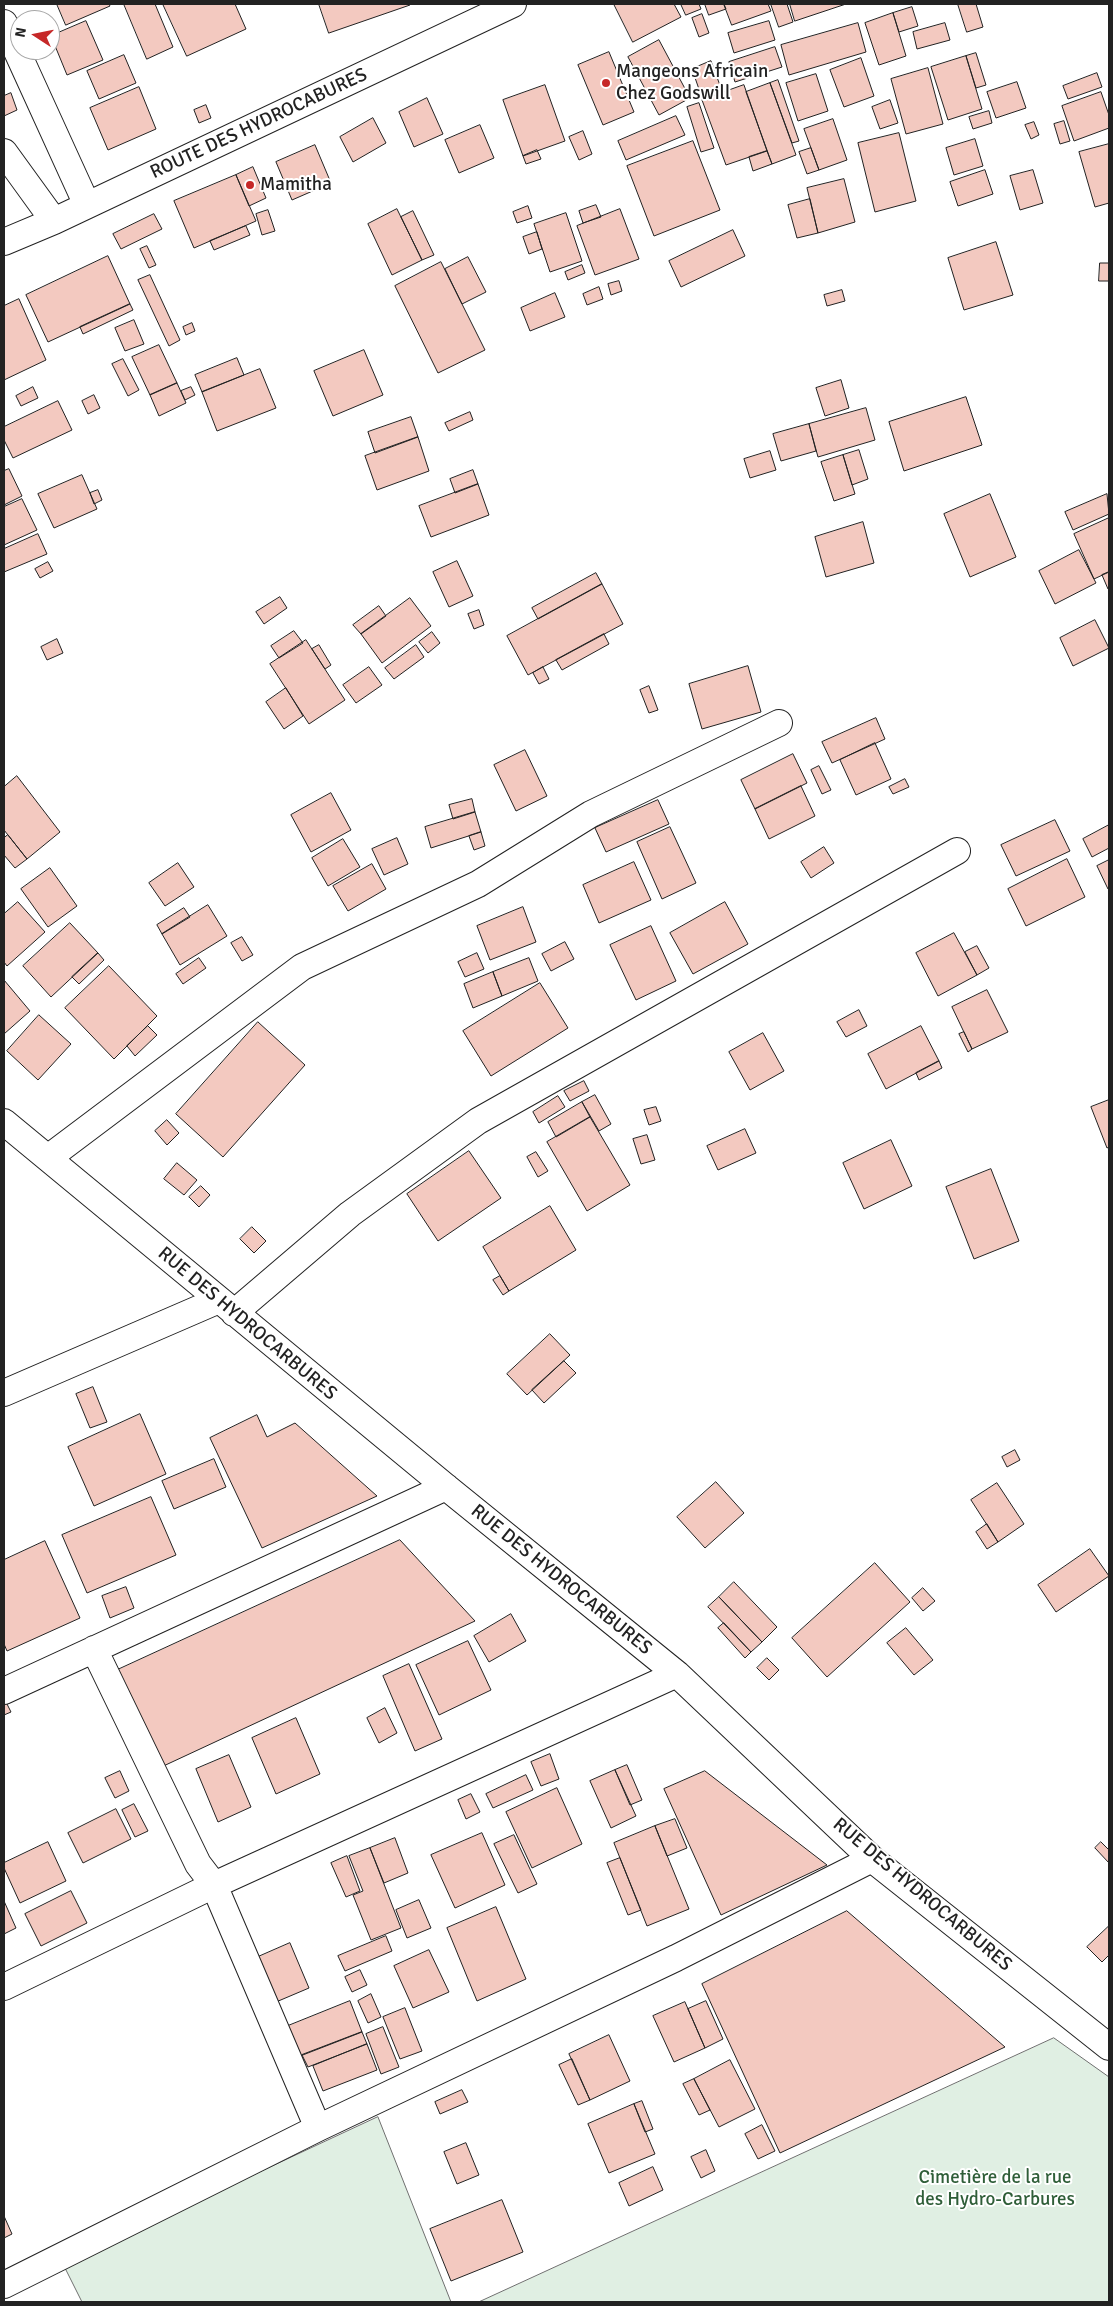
<!DOCTYPE html>
<meta charset="utf-8">
<style>
body{margin:0}
#map{position:relative;width:1113px;height:2306px;overflow:hidden;background:#fff;font-family:Signika,sans-serif}
canvas{display:block}
.frame{position:absolute;inset:0;border:5px solid #222;pointer-events:none}
.north{position:absolute;left:10px;top:10px;width:50px;height:50px;box-sizing:border-box;background:#fff;border:1px solid #a7a7a7;border-radius:50%;rotate:281deg;font-size:14px;font-weight:700;line-height:20px;text-align:center;color:#222}
.north::after{content:'';display:block;margin:auto;width:18px;height:22px;background:#c62828;clip-path:polygon(50% 0,100% 100%,50% 72%,0 100%)}
</style>
<div id="map">
<canvas width="1113" height="2306"></canvas>
<div class="frame"></div>
<div class="north">N</div>
</div>
<script>
const ctx = document.querySelector('canvas').getContext('2d');
ctx.lineJoin = 'round';
function fill(path, color) { ctx.fillStyle = color; ctx.fill(path, 'evenodd'); }
function trace(path, color, width, dash) { ctx.strokeStyle = color; ctx.lineWidth = width; ctx.lineCap = dash ? 'butt' : 'round'; ctx.setLineDash(dash || []); ctx.stroke(path); }
function drawText(font, color, halo, rows, align = 'center') {
  ctx.font = font + ' Signika,sans-serif'; ctx.lineWidth = 4; ctx.setLineDash([]); ctx.textBaseline = 'middle'; ctx.strokeStyle = halo; ctx.fillStyle = color; for (const [text, x, y, turn = 0] of rows) {
    ctx.save(); ctx.translate(x, y); ctx.rotate((+turn || 0) * Math.PI / 180); ctx.textAlign = isNaN(turn) ? turn : align; if (halo) ctx.strokeText(text, 0, 0); ctx.fillText(text, 0, 0); ctx.restore();
  }
}
const green = new Path2D(`
 M1054 2038 1109 2077V2302H479Z
 M378 2117 451 2302H82L63 2264Z`);
const building = new Path2D(`
 M57 4H109L110 6 66 25Z
 M124 4H155L173 47 147 59Z
 M163 4H235L246 29 187 56Z
 M319 4H409L410 5 329 33Z
 M614 4H674L681 17 633 42Z
 M681 4H699L701 9 686 15Z
 M705 4H724L726 9 709 15Z
 M724 4H768L771 11 732 25Z
 M771 4H787L793 22 779 27Z
 M790 4H846L795 21Z
 M958 4H976L983 27 967 32Z
 M912 7 918 26 899 32 893 13Z
 M893 13 906 56 879 65 865 23Z
 M702 14 709 33 699 37 692 18Z
 M86 21 103 60 67 75 51 36Z
 M769 21 775 40 734 53 728 33Z
 M858 23 866 52 789 75 781 45Z
 M945 23 950 40 917 49 913 32Z
 M659 40 690 98 659 115 628 57Z
 M775 47 782 67 735 82 729 62Z
 M609 52 634 112 603 125 578 65Z
 M976 53 986 85 976 88 966 56Z
 M124 55 136 83 99 99 87 71Z
 M966 56 982 109 948 120 931 67Z
 M861 58 874 96 844 107 830 70Z
 M711 61 721 88 701 95 692 69Z
 M928 68 943 124 906 134 891 79Z
 M1097 73 1102 87 1068 99 1063 86Z
 M816 74 828 111 798 121 786 83Z
 M778 80 799 141 792 143 770 83Z
 M1017 82 1026 108 996 118 987 92Z
 M770 83 796 155 772 164 746 92Z
 M545 85 565 141 523 156 503 100Z
 M744 85 767 151 726 165 702 100Z
 M139 87 156 129 108 150 90 108Z
 M1101 92 1109 115V128L1074 141 1062 106Z
 M11 93 17 110 4 116V96Z
 M427 98 443 134 414 147 399 112Z
 M890 100 898 123 880 129 872 107Z
 M699 103 714 148 701 152 687 107Z
 M206 105 211 118 199 123 194 110Z
 M989 111 992 123 973 129 969 117Z
 M676 116 685 135 626 160 618 141Z
 M373 118 386 143 353 162 340 137Z
 M833 119 847 160 819 170 804 129Z
 M1064 121 1070 141 1060 144 1054 124Z
 M1034 122 1039 135 1031 139 1025 125Z
 M480 125 494 158 459 173 445 140Z
 M583 131 592 154 579 160 569 137Z
 M899 133 916 201 875 212 858 143Z
 M975 139 983 166 954 175 946 148Z
 M693 141 720 210 654 236 627 166Z
 M1109 144V203L1095 207 1079 152Z
 M315 145 331 183 292 200 276 162Z
 M811 148 819 170 807 174 799 152Z
 M537 150 541 159 526 164 523 156Z
 M767 151 772 164 753 171 749 157Z
 M253 167 266 198 249 206 236 175Z
 M985 170 993 194 958 206 950 182Z
 M1033 170 1043 203 1020 210 1010 176Z
 M236 175 256 221 194 248 174 201Z
 M844 179 855 222 818 233 807 188Z
 M810 199 818 233 797 238 788 205Z
 M596 205 601 217 583 223 579 211Z
 M528 206 532 218 517 223 513 212Z
 M397 209 422 260 392 275 368 224Z
 M620 209 639 259 595 275 577 226Z
 M268 210 275 231 262 235 256 214Z
 M413 211 434 255 422 260 401 217Z
 M566 213 582 261 550 272 534 224Z
 M154 214 162 229 121 249 113 234Z
 M246 226 250 235 214 250 210 241Z
 M733 230 745 256 681 287 669 261Z
 M537 232 542 249 529 254 523 237Z
 M996 242 1013 295 964 310 948 258Z
 M147 246 156 265 149 268 140 249Z
 M108 256 130 304 48 342 26 295Z
 M468 257 486 292 462 304 445 269Z
 M441 262 485 350 438 373 395 286Z
 M1100 263H1109V281H1099Z
 M582 265 585 273 568 280 565 272Z
 M150 275 180 340 169 346 138 280Z
 M619 281 622 291 611 295 608 284Z
 M599 287 603 299 587 305 583 294Z
 M842 290 845 301 827 306 824 295Z
 M555 293 565 317 530 331 521 308Z
 M19 299 46 360 4 380V306Z
 M130 304 133 310 83 334 80 327Z
 M134 320 144 344 125 351 115 328Z
 M192 323 195 331 186 335 183 327Z
 M159 345 177 383 150 395 132 357Z
 M364 350 383 395 333 416 314 371Z
 M237 358 244 375 202 392 195 375Z
 M123 359 139 390 128 396 112 364Z
 M260 369 276 408 217 431 202 392Z
 M841 380 849 408 825 416 816 388Z
 M177 383 186 403 159 416 150 395Z
 M33 387 38 398 21 406 16 396Z
 M191 387 195 395 185 400 181 391Z
 M94 395 100 408 88 414 82 401Z
 M966 397 982 445 904 471 889 422Z
 M58 401 72 430 13 458 4 440V427Z
 M866 408 875 440 818 457 809 424Z
 M470 412 473 420 449 431 445 423Z
 M411 417 418 437 375 453 368 432Z
 M809 424 816 451 781 461 773 434Z
 M418 437 429 471 377 490 365 456Z
 M859 450 868 479 852 485 843 455Z
 M770 451 776 470 750 478 744 459Z
 M843 455 855 494 834 501 821 462Z
 M9 469 22 496 4 505V471Z
 M473 470 478 484 455 493 450 479Z
 M82 475 97 509 54 528 38 494Z
 M478 484 489 515 431 537 419 506Z
 M98 490 102 500 94 504 90 493Z
 M990 494 1016 557 970 577 944 514Z
 M1107 494 1109 514 1073 530 1065 512Z
 M22 499 37 530 4 545V507Z
 M1109 518V572L1094 579 1074 534Z
 M863 522 874 563 826 577 815 537Z
 M38 534 47 554 4 572V549Z
 M1079 550 1096 583 1055 604 1039 571Z
 M457 561 473 596 449 607 433 572Z
 M48 562 53 571 40 578 35 569Z
 M1109 572V589H1108L1102 575Z
 M596 573 602 584 538 619 532 608Z
 M602 584 623 624 528 675 507 636Z
 M280 597 287 608 264 624 256 612Z
 M410 598 431 626 382 663 361 634Z
 M379 606 386 616 361 634 353 625Z
 M479 610 484 625 474 629 468 614Z
 M1095 620 1109 648 1073 666 1060 638Z
 M294 631 303 643 279 658 271 646Z
 M432 632 440 643 428 653 419 642Z
 M604 634 609 644 562 670 556 660Z
 M57 639 63 653 47 660 41 647Z
 M306 640 345 700 309 724 270 664Z
 M319 645 331 665 325 669 312 649Z
 M416 645 424 657 394 679 385 668Z
 M748 666 761 712 702 729 689 684Z
 M369 667 382 685 356 703 343 685Z
 M543 667 549 679 539 684 533 673Z
 M649 686 658 710 649 713 640 690Z
 M286 688 303 716 284 729 266 702Z
 M876 718 885 739 832 763 822 742Z
 M875 743 891 779 856 795 840 760Z
 M525 750 547 796 516 811 494 765Z
 M793 754 807 783 755 809 741 780Z
 M819 766 831 790 822 794 811 770Z
 M17 776 60 832 27 859 4 830V787Z
 M905 779 909 787 893 794 889 787Z
 M801 786 815 816 769 839 755 809Z
 M331 793 351 830 311 852 291 815Z
 M472 799 475 812 453 819 449 805Z
 M658 800 669 824 606 852 595 828Z
 M475 812 481 832 431 848 425 827Z
 M1055 820 1070 851 1016 876 1001 845Z
 M1109 825V848L1092 857 1083 839Z
 M670 827 696 883 662 899 637 842Z
 M481 832 485 846 474 850 469 836Z
 M8 835 27 859 15 868 4 855V838Z
 M397 838 408 864 384 875 372 849Z
 M343 839 360 867 328 886 312 858Z
 M824 847 834 863 811 878 801 862Z
 M1067 859 1085 897 1026 926 1008 889Z
 M1109 860V889H1108L1097 866Z
 M634 862 651 900 599 923 583 885Z
 M178 863 194 887 165 906 149 883Z
 M372 864 386 889 348 911 333 886Z
 M50 868 77 906 48 927 21 889Z
 M18 902 45 932 7 966 4 962V914Z
 M725 902 748 944 693 974 670 933Z
 M208 905 227 936 180 965 162 934Z
 M523 907 536 942 490 960 477 926Z
 M184 908 190 917 162 934 157 925Z
 M70 923 98 953 51 997 23 966Z
 M651 926 676 981 636 1000 610 945Z
 M954 933 977 975 938 996 916 953Z
 M242 937 253 955 242 961 231 943Z
 M565 942 574 959 551 971 542 954Z
 M977 946 989 968 977 975 965 952Z
 M98 953 104 960 79 984 72 977Z
 M477 953 484 969 465 977 458 962Z
 M199 958 206 968 183 984 176 974Z
 M529 958 538 981 502 996 493 972Z
 M109 966 157 1016 114 1059 65 1008Z
 M493 972 502 996 473 1008 464 984Z
 M4 980 30 1011 4 1034Z
 M540 983 568 1028 491 1076 463 1031Z
 M987 990 1008 1032 972 1049 952 1007Z
 M859 1010 867 1026 846 1037 837 1022Z
 M39 1015 71 1044 38 1080 7 1051Z
 M258 1022 305 1065 223 1157 176 1114Z
 M148 1026 157 1035 135 1056 127 1046Z
 M921 1026 939 1061 886 1089 868 1054Z
 M964 1032 972 1049 968 1052 959 1034Z
 M763 1033 784 1071 750 1090 729 1052Z
 M939 1061 942 1068 919 1080 916 1073Z
 M584 1081 589 1091 570 1101 564 1091Z
 M595 1095 611 1124 599 1131 582 1102Z
 M558 1096 565 1107 539 1123 533 1112Z
 M1109 1100V1147L1107 1148 1091 1107Z
 M582 1102 590 1117 556 1137 548 1122Z
 M656 1107 661 1121 649 1125 644 1110Z
 M590 1117 630 1185 587 1211 547 1142Z
 M167 1120 179 1133 167 1145 155 1131Z
 M745 1129 756 1153 718 1170 707 1146Z
 M647 1135 655 1160 641 1164 633 1139Z
 M891 1140 912 1186 864 1209 843 1163Z
 M469 1151 501 1198 438 1241 407 1194Z
 M536 1152 548 1171 538 1177 527 1157Z
 M177 1163 197 1180 184 1195 164 1179Z
 M991 1169 1019 1241 974 1259 946 1187Z
 M201 1186 210 1195 199 1207 189 1197Z
 M550 1206 576 1250 509 1291 483 1247Z
 M252 1227 266 1241 254 1253 240 1239Z
 M500 1276 509 1291 503 1295 493 1280Z
 M550 1334 570 1355 527 1395 507 1374Z
 M564 1361 576 1373 544 1403 532 1390Z
 M93 1387 107 1422 90 1428 76 1394Z
 M140 1414 166 1474 94 1506 68 1447Z
 M257 1415 267 1437 295 1423 377 1496 262 1548 210 1438Z
 M1015 1450 1020 1460 1007 1467 1002 1457Z
 M214 1459 226 1487 174 1509 162 1481Z
 M716 1482 744 1513 705 1548 677 1517Z
 M997 1483 1024 1524 998 1542 971 1500Z
 M151 1497 176 1555 87 1593 62 1535Z
 M987 1524 998 1542 987 1549 976 1532Z
 M400 1540 475 1621 157 1769 113 1672Z
 M45 1541 80 1618 7 1651 4 1644V1560Z
 M1090 1549 1109 1576 1056 1612 1038 1585Z
 M875 1563 910 1602 827 1677 792 1638Z
 M734 1582 777 1627 762 1642 719 1597Z
 M126 1587 134 1608 110 1618 102 1596Z
 M923 1588 935 1601 923 1611 912 1598Z
 M719 1597 762 1642 751 1652 708 1607Z
 M511 1614 526 1641 489 1662 474 1636Z
 M724 1623 751 1652 745 1658 718 1628Z
 M906 1628 933 1660 914 1675 887 1643Z
 M468 1641 491 1690 439 1715 416 1665Z
 M767 1658 779 1670 769 1680 757 1668Z
 M409 1664 442 1739 415 1751 383 1676Z
 M6 1702 11 1712 4 1715V1703Z
 M385 1708 397 1733 379 1743 367 1718Z
 M296 1718 320 1774 276 1794 252 1738Z
 M550 1754 559 1779 541 1786 531 1762Z
 M229 1755 251 1807 218 1822 196 1769Z
 M627 1765 642 1800 630 1805 615 1770Z
 M615 1770 636 1816 611 1828 590 1781Z
 M120 1771 129 1791 115 1798 105 1778Z
 M705 1771 827 1865 721 1915 664 1789Z
 M526 1775 533 1790 493 1808 486 1794Z
 M557 1788 582 1844 532 1868 506 1812Z
 M471 1794 480 1812 466 1819 458 1800Z
 M134 1804 148 1831 135 1837 122 1810Z
 M116 1809 131 1839 83 1863 68 1833Z
 M675 1819 687 1848 667 1856 655 1826Z
 M655 1826 689 1909 647 1926 614 1843Z
 M482 1833 505 1885 455 1908 431 1855Z
 M514 1835 537 1884 518 1893 494 1844Z
 M395 1838 408 1873 384 1883 370 1848Z
 M48 1842 66 1881 20 1903 4 1868V1863Z
 M1101 1842 1109 1850V1863L1095 1848Z
 M370 1848 401 1928 371 1940 353 1895 363 1891 349 1856Z
 M347 1856 360 1891 346 1897 331 1863Z
 M620 1858 641 1910 628 1915 607 1863Z
 M71 1891 87 1923 41 1946 25 1914Z
 M419 1900 431 1928 407 1938 396 1910Z
 M4 1901 16 1928 4 1934Z
 M496 1907 526 1979 477 2001 447 1928Z
 M847 1911 1005 2047 780 2153 702 1984Z
 M1109 1926V1955L1102 1962 1087 1947Z
 M386 1936 392 1951 345 1971 338 1956Z
 M290 1943 309 1988 276 2002 258 1957Z
 M429 1950 449 1992 413 2008 394 1966Z
 M360 1970 367 1985 352 1992 345 1977Z
 M371 1994 381 2017 368 2023 358 2001Z
 M350 2001 362 2032 295 2058 283 2028Z
 M706 2001 723 2039 705 2048 688 2009Z
 M685 2002 705 2048 674 2062 653 2016Z
 M405 2008 422 2051 400 2059 383 2017Z
 M383 2027 399 2067 381 2074 366 2034Z
 M362 2032 367 2044 308 2067 302 2055Z
 M609 2035 630 2081 590 2100 569 2054Z
 M367 2044 377 2070 323 2091 313 2066Z
 M572 2059 590 2100 578 2105 559 2065Z
 M730 2060 755 2109 719 2127 694 2079Z
 M694 2079 710 2110 699 2115 683 2084Z
 M462 2090 468 2102 440 2114 435 2102Z
 M642 2101 653 2129 645 2132 634 2104Z
 M634 2104 655 2154 609 2173 588 2124Z
 M762 2125 775 2151 758 2159 745 2134Z
 M466 2143 479 2175 457 2184 444 2152Z
 M706 2150 715 2171 701 2178 691 2157Z
 M653 2167 663 2190 629 2206 619 2183Z
 M502 2200 523 2252 451 2281 430 2229Z
 M4 2216 12 2234 4 2238Z`);
const street = new Path2D(`
 M4 23 87 205
 M4 152 54 221
 M4 242 54 221 513 4
 M4 1122 446 1487 677 1674 872 1859 1109 2047
 M48 1158 302 967 478 884 591 814 779 723
 M234 1313 350 1214 478 1121 957 851
 M4 1393 219 1300
 M94 1649 198 1864 214 1885 318 2128
 M4 1691 446 1487
 M4 1987 214 1885 677 1674
 M4 2285 318 2128 676 1958 872 1859`);
const markers = [
 [606,83,5,"#c62828"],
 [250,185,5,"#c62828"]
];
const poiNames = [
 ["Mangeons Africain",616,72],
 ["Chez Godswill",616,94],
 ["Mamitha",260,185]
];
const streetNames = [
 ["ROUTE DES HYDROCABURES",259,124,-25],
 ["RUE DES HYDROCARBURES",247,1324,40],
 ["RUE DES HYDROCARBURES",561,1580,39],
 ["RUE DES HYDROCARBURES",922,1895,40]
];
const parkNames = [
 ["Cimetière de la rue",995,2178],
 ["des Hydro-Carbures",995,2200]
];
fill(green, '#e0efe3');
trace(green, '#6f6f6f', 1);
fill(building, '#f3c9c0');
trace(building, '#222', 1);
trace(street, '#222', 28);
trace(street, '#fff', 26);
for (const [x, y, r, color] of markers) { const dot = new Path2D(); dot.arc(x, y, r, 0, 2 * Math.PI); ctx.fillStyle = color; ctx.fill(dot); trace(dot, '#fff', 2); }
drawText('19px', '#222', '#fff', poiNames, 'left');
drawText('19px', '#222', '#fff', streetNames);
drawText('19px', '#2f5e38', '#fff', parkNames);
</script>
